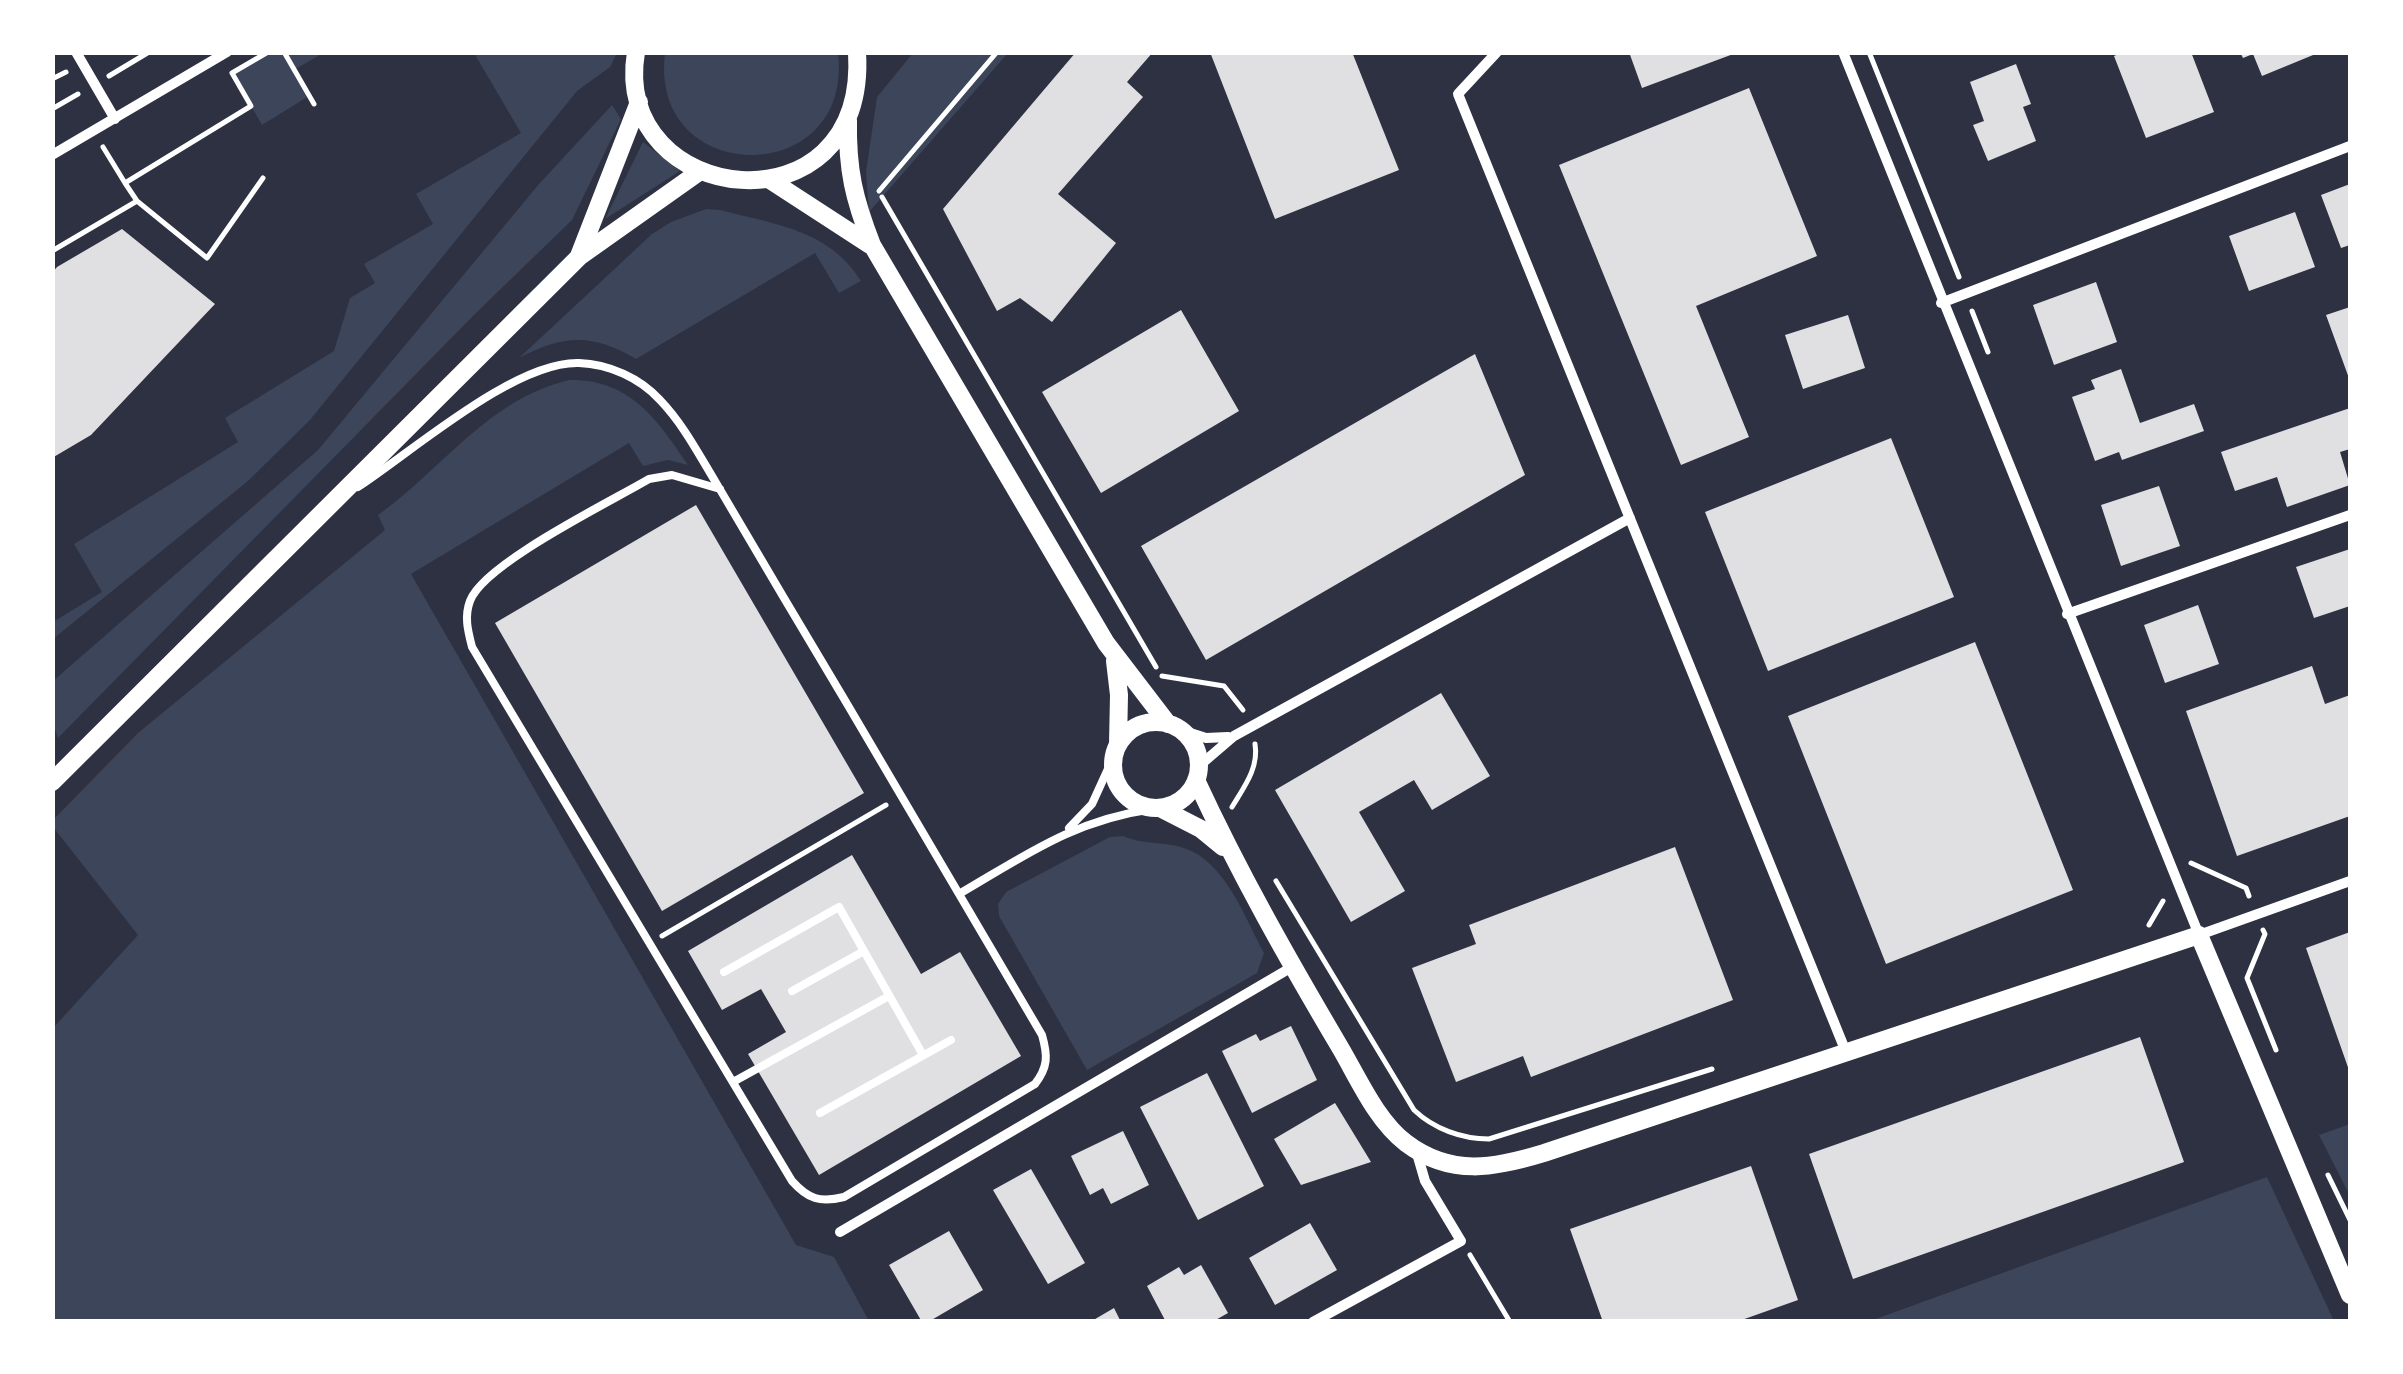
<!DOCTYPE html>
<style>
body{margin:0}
#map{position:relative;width:2403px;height:1374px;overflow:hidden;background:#2d3142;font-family:"Times New Roman",serif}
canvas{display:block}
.frame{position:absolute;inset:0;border:55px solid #fff;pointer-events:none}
</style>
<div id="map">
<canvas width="2403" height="1374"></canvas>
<div class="frame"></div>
</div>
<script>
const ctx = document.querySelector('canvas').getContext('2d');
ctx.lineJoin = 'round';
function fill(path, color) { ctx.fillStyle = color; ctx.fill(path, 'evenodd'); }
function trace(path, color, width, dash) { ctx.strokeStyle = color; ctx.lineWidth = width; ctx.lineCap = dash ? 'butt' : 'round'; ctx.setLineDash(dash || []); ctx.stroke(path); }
const green = new Path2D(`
 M268 53H323L294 70 309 96 262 125 232 73Z
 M474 53H617L610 67 577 91 310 420 248 481 53 639V622L102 592 74 544 238 442 225 418 334 351 350 298 375 283 364 264 433 224 416 194 521 133Z
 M665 53H838C854 190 648 188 665 53Z
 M913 53H1008L869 212 866 172 877 97Z
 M612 105 621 119 572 220 476 313 58 738 53 724V681L318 450 539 184Z
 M643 142 680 171 605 219Z
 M706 209 720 210C774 224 830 230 861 281L839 293 815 253 636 359C591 333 564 335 519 358L652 234 671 222Z
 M569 380C630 379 657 419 688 465L668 460 643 466 629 443 411 574 796 1245 834 1257 869 1321H53V1028L138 935 53 827V820L138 733 385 530 378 515C442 470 488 399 569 380Z
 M1123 836C1143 845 1164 841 1184 848 1225 861 1245 918 1264 953L1257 973 1087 1070 999 916 998 904 1006 892 1110 837Z
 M2350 1124V1196L2319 1135Z
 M2267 1177 2334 1321H1870Z`);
const building = new Path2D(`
 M1076 52H1153L1127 82 1143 97 1058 194 1116 243 1052 322 1020 298 997 311 943 209Z
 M1210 52H1352L1399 170 1275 219Z
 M1629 52H1736V53L1642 88Z
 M2123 52H2191L2214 112 2146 138 2114 56Z
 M2240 52H2318V53L2262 76 2253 54 2243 58Z
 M2016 64 2031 104 2023 107 2036 141 1988 161 1973 125 1984 121 1970 82Z
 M1749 88 1817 256 1696 306 1749 437 1681 465 1559 165Z
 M2350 184V245L2341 248 2321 195Z
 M2295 212 2315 267 2249 291 2229 236Z
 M122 229 215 304 91 435 52 458V273L57 267Z
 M2096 282 2117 342 2054 365 2033 305Z
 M2350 307V381L2326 315Z
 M1181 310 1239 411 1101 493 1042 392Z
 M1848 315 1865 368 1803 389 1785 335Z
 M1475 354 1525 475 1206 660 1141 546Z
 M2121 369 2140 423 2194 404 2204 431 2122 460 2119 452 2095 461 2072 397 2095 389 2091 380Z
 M2350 408V449L2340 452 2350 485 2287 507 2277 477 2235 491 2221 452Z
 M1891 438 1954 597 1768 671 1705 512Z
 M2159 486 2180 546 2121 566 2101 505Z
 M696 505 864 793 662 911 495 623Z
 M2350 549V606L2314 618 2296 567Z
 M2198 605 2219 664 2165 683 2144 625Z
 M1975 642 2073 890 1886 964 1788 716Z
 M2312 666 2325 704 2350 695V816L2237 856 2186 711Z
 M1441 693 1490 776 1432 810 1414 780 1359 812 1405 891 1351 922 1275 790Z
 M1675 847 1733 1000 1531 1077 1523 1056 1456 1082 1412 968 1476 944 1469 925Z
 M852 855 921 974 960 952 1021 1056 819 1175 748 1054 786 1032 761 989 722 1010 688 951Z
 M2350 932V1073L2306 948Z
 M1291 1026 1317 1080 1252 1113 1222 1051 1256 1034 1260 1041Z
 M2140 1037 2184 1162 1853 1279 1809 1154Z
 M1207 1073 1264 1186 1198 1220 1140 1107Z
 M1335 1103 1371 1162 1301 1185 1274 1139Z
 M1123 1131 1149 1185 1111 1204 1103 1188 1090 1195 1071 1156Z
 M1751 1166 1798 1300 1736 1322H1603L1570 1229Z
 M1031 1169 1085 1263 1048 1284 993 1190Z
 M1310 1223 1337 1270 1275 1305 1249 1258Z
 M949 1231 983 1290 928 1322H922L889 1265Z
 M1201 1265 1228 1313 1212 1322H1166L1147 1286 1179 1267 1184 1275Z
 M1114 1308 1121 1322H1090Z`);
const path = new Path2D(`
 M284 52 314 104
 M1869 52 1959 277
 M109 76 149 52
 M52 79 66 72
 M52 109 78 94
 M103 147 125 183
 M879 191 997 52
 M882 197 1156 667
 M137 201 207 258 263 178
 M52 251 137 201 125 183 251 106 232 73 268 52
 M1972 311 1988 352
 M1162 676 1224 686 1243 710
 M1232 807C1244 787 1259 768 1255 744
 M2191 863 2246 888 2249 896
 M1276 881 1414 1110C1434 1129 1462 1139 1489 1139L1712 1069
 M2149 925 2163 901
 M2263 930 2265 934 2247 978 2276 1050
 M662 936 886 805
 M2328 1175 2350 1220
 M1470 1255 1510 1322`);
const service = new Path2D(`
 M358 487C413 451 515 361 579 363 609 364 640 378 660 400 683 424 698 453 715 481 738 520 761 559 784 598 871 743 956 889 1042 1035 1048 1056 1048 1067 1035 1084L844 1197C820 1203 808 1199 792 1181L472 647C468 631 464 617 470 601 483 564 610 502 649 479L672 475 720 489
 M1069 828 1092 804 1113 758
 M959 894C1026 855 1074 820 1153 809
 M724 972 839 907 923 1055
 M792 991 864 951
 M733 1082 889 996
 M820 1113 951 1040`);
const minor = new Path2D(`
 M76 52 115 119
 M1497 52 1458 94 1846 1052
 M1843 52 2199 935 2350 881
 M52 155 227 52
 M1941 303 2350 146
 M2067 614 2350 515
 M1181 730 1206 738 1228 737
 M1199 766 1234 736 1630 518
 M840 1232 1292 967
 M1313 1322 1461 1241 1425 1181 1416 1150`);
const tertiary = new Path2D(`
 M636 52C610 207 869 238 857 52
 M848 120C847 170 854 199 872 245L1106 643 1168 724
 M770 180 870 245
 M579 256 639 102
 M1115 661 1119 695 1118 744
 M1113 765a43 43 0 1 1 86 0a43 43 0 1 1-86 0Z
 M1196 780C1239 873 1289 961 1341 1049 1359 1080 1377 1121 1406 1143 1451 1177 1495 1168 1544 1153L2199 935 2350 1295
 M52 782 579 257 699 172
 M1160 808 1201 829 1223 847`);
fill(green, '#3c4559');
fill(building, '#e0e0e3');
trace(path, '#fff', 5);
trace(service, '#fff', 8);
trace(minor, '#fff', 10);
trace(tertiary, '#fff', 18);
</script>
